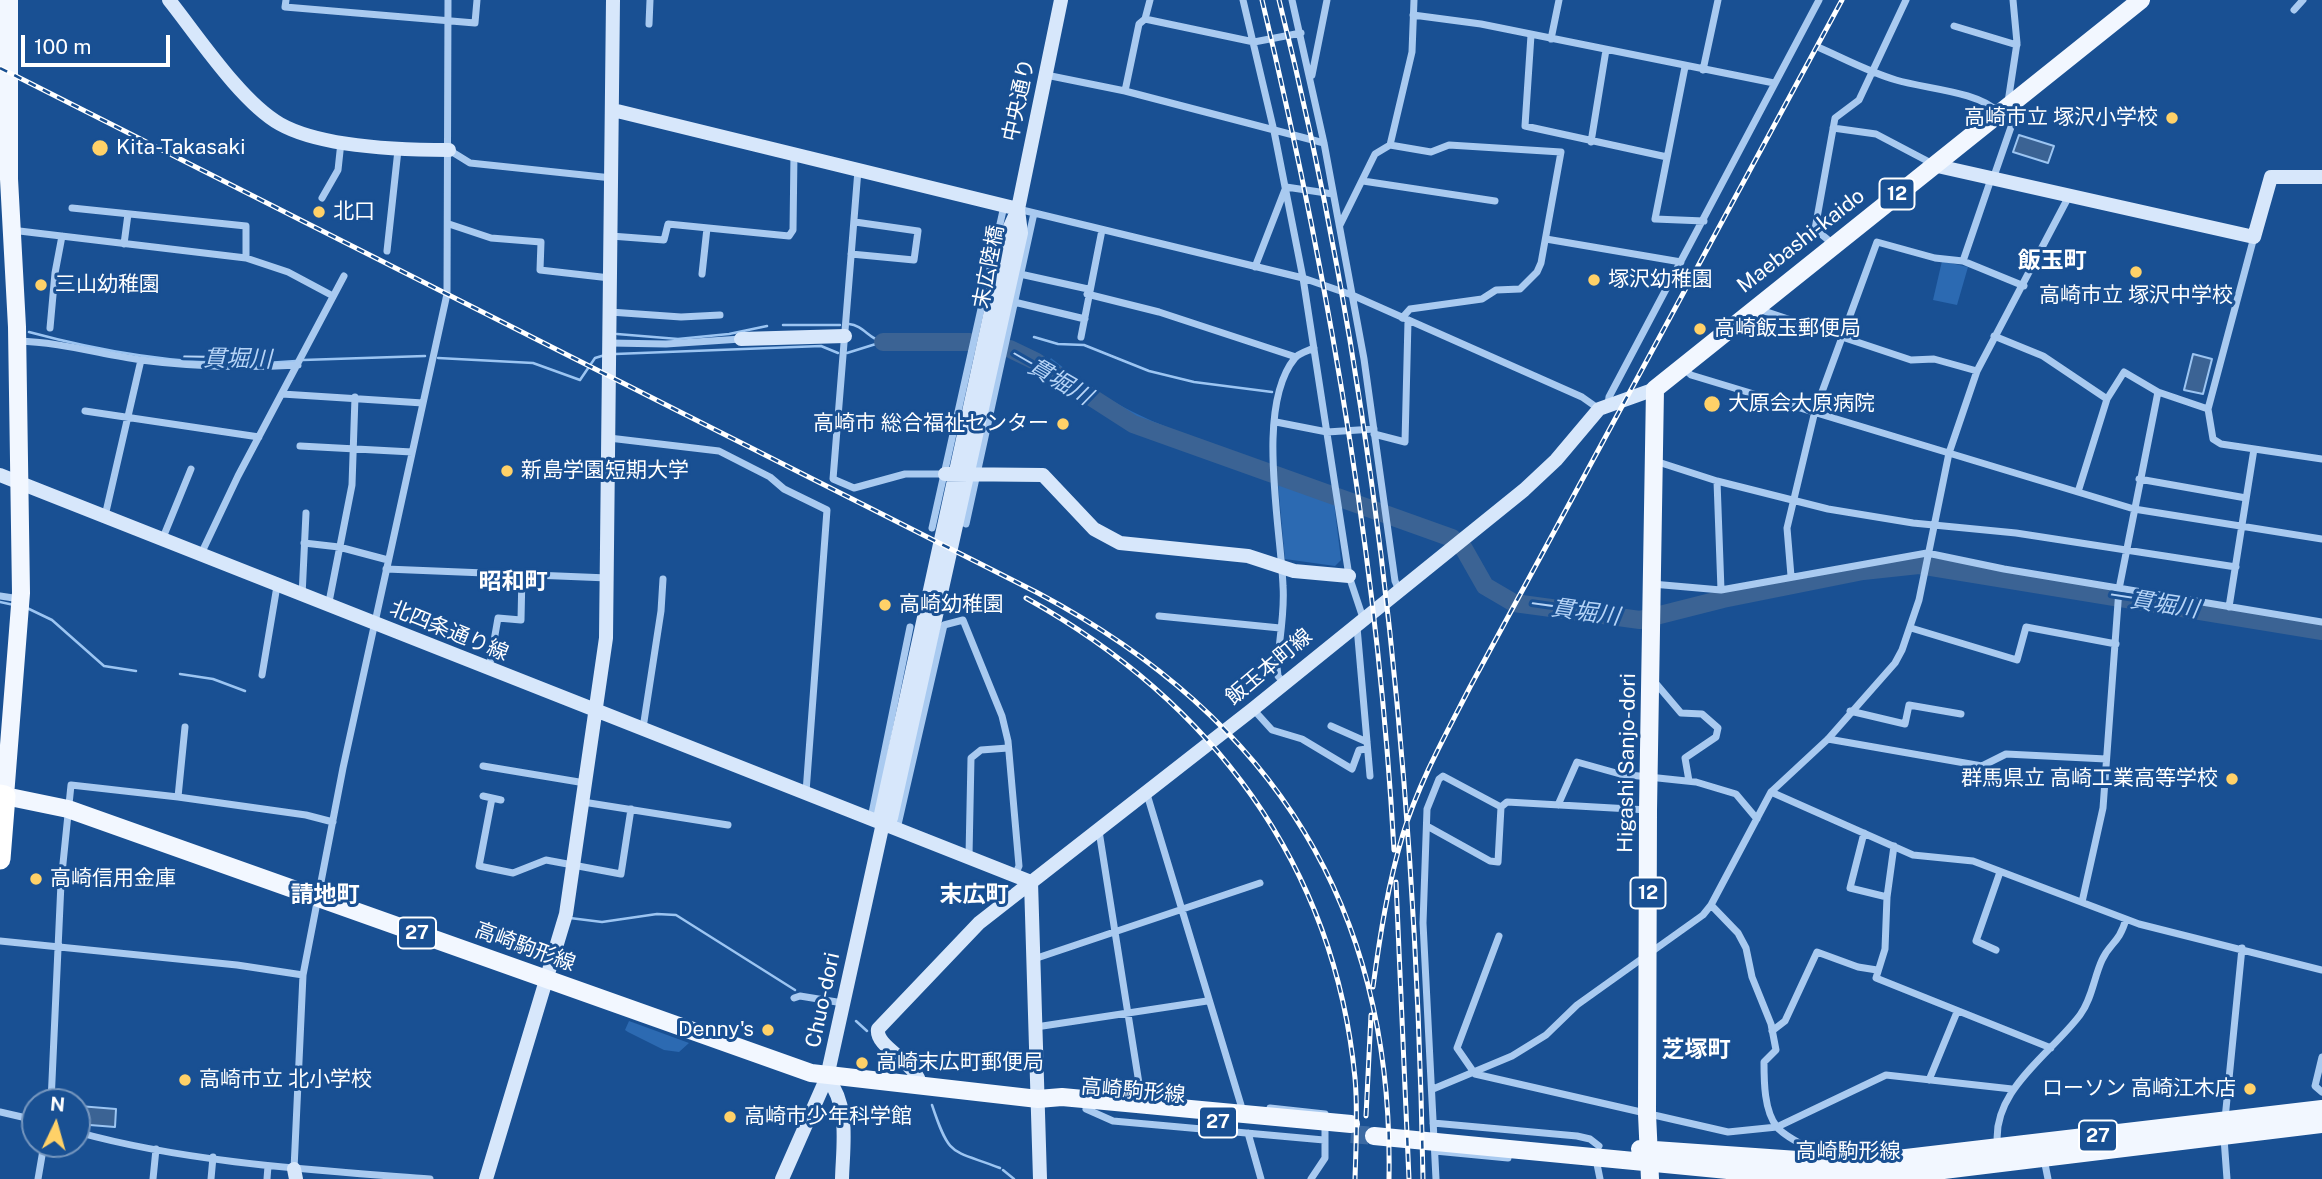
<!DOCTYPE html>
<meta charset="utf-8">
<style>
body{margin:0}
#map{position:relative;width:2322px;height:1179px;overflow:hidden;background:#195093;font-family:"Public Sans",sans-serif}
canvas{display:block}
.north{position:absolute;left:21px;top:1088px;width:70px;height:70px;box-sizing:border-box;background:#195093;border:2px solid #7596be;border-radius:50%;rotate:5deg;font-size:19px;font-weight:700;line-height:28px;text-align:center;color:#fff}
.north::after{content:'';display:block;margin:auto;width:24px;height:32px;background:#ffd168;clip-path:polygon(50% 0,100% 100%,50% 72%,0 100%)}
.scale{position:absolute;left:21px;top:35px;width:149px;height:32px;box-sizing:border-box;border:4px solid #fff;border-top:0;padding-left:9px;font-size:21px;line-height:24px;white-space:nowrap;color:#fff;-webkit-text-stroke:5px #195093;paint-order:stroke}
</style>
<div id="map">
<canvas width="2322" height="1179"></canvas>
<div class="north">N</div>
<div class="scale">100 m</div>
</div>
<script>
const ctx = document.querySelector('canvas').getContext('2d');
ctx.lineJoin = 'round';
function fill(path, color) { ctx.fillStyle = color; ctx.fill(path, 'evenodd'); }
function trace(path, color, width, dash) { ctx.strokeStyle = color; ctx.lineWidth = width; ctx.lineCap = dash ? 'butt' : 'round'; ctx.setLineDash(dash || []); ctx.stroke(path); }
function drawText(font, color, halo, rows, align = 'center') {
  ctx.font = font + ' "Public Sans","Noto Sans JP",sans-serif'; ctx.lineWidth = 6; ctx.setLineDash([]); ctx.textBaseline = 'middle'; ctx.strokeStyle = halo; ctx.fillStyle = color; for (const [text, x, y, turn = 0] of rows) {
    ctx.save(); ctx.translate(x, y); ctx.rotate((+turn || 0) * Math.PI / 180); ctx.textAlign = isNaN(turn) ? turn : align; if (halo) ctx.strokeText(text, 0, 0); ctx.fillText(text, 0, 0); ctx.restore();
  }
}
const green = new Path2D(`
 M1942 261 1968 267 1957 305 1933 300Z
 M1051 358C1102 399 1144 421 1206 441V449C1148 428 1096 403 1049 361Z
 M1278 484 1334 503 1341 560 1335 566 1285 559Z
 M629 1021 689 1043 679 1052 664 1050 628 1032 625 1030Z`);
const water = new Path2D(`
 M2019 135 2054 146 2048 163 2013 152Z
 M2193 354 2212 359 2203 394 2184 390Z
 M79 1106 116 1109 115 1127 77 1124Z`);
const stream = new Path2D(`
 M849 324C863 325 869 339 883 342
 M783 325H840
 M29 332C114 355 208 369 296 361
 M617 334 678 339 729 334 767 326
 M1034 337 1058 344 1084 345 1149 371 1194 382 1272 392
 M847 353 879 343
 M615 354 821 346 838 353
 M438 358 533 363 580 380 595 358 605 355
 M303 360 425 356
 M0 602 14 605
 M27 608 52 620 104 666 136 671
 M180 674 213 679 245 691
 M570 918 602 922 657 914 676 915 795 990
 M856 1021 867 1031
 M932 1105C950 1159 951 1149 1000 1168
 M1003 1170 1014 1179`);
const river = new Path2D(`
 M883 342H970L1010 349 1035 361 1133 424 1452 538 1464 549 1485 586 1514 603 1640 620 1723 599 1863 571 1919 565 2322 631`);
const primaryTunnel = new Path2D(`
 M1351 1134 1374 1136`);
const street = new Path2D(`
 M286 0 285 7 475 23 477 0
 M1243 0 1274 131 1303 278 1349 576 1363 618
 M1292 0 1324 143 1364 359 1395 581 1399 590
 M2294 10 2303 0
 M1413 15 1481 24 1774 83
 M1145 19 1150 0
 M649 24 650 0
 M1954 26 2017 45
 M1531 35 1525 126 1667 157
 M1551 39 1559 0
 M1820 48C1845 59 1869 72 1896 80 1926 89 1977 91 1998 112
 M1685 67 1655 219 1704 221
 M1703 70 1718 0
 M1046 75 1125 91 1324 143
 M1312 75 1327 0
 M1125 91 1139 24 1145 19 1254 42 1301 33
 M2008 102 2017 43 2013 0
 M1833 128 1876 134 1933 164
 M1591 142 1606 50
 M1390 145 1412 52 1414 0
 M449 150 470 163 612 178
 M858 170 833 479 854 488 905 474H945
 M1993 179 2019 104
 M1363 181 1495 201
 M322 198 338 170 341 142
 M72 208 246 226V258
 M1018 209 1303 278 1352 295 1582 397 1599 409
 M449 224 491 238 541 242 540 270 610 278
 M1340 225 1375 154 1390 145 1431 152 1449 145 1561 152 1541 263 1537 272 1520 289 1496 290 1482 299 1410 309 1402 318
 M11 230 246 258 288 272 333 296
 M611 236 664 240 668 224 789 236 793 230 794 154
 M2254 237 2208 409 2213 439 2221 444 2322 459
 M1546 239 1681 262
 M124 244 128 214
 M1833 244 1815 229 1835 118 1859 100 1906 0
 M387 251 398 150
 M851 254 914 260 918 231 855 222
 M1963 261 1991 179
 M1255 267 1286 187 1333 194
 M702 274 707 228
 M1020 274 1088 289
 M1087 294 1159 312 1296 357
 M1014 302 1085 319
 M1758 309 1911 360 1934 359 1977 371
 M610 312 681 317 720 315
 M50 328 55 273 62 236
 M1994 336 2043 356 2107 399
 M1081 337 1102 230
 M18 341C59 342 100 354 141 360 194 367 245 368 298 365
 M610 343 666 344 741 339
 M1682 367 1691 375 2134 509 2322 539
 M282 394 423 403
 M1608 405 1609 397 1819 0
 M85 411 259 437
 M1276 422 1327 432 1374 429
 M1374 434 1405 442 1408 321
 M609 438 719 451 770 477 784 489 827 510 806 792
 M300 446 412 452
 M1655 461 1717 481 1828 509 1913 523 2016 533 2236 567
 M2139 479 2246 498
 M1717 481 1721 590
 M2078 492 2107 399 2124 372 2158 392 2208 409
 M105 516 141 360
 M966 524 1034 213
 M932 528 1004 206
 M162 540 191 469
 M304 543 339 547 388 560
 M201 554 238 476 344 276
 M386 569 608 578
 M1791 576 1787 528 1815 411 1877 242 1935 258 1963 261 2024 286
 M1652 584 1721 590 1927 553 2004 569 2322 622
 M0 596 20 599
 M302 596 306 513
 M328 607 352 485 355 397
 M2229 607 2254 449
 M1159 616 1280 628
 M1357 627 1370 776
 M1911 628 2017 660 2026 627 2116 644
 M489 669 498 618 521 620 522 573
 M262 675 277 586
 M1653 680 1681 713 1702 714 1718 728 1716 737 1685 758 1689 781
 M1283 682 1278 676 1277 667C1279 641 1285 613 1283 586 1281 528 1255 406 1295 358 1299 353 1308 351 1314 348
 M1253 709 1272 730 1302 739 1352 769 1359 750 1367 749
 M1850 711 1905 724 1909 705 1961 714
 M1331 726 1367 742
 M643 728 661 611 663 579
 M1828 739 1982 766 2006 754 2106 759
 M483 766 585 783
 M1146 791 1241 1105
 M1771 792 1913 855 1973 861 2139 924 2322 970
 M483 796 501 800
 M178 797 185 727
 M492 798 479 866 513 873 546 860 621 874 631 809
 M583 802 728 825
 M1558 805 1577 762 1620 774 1696 782 1736 794 1757 819
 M871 818 910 627
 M1427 826 1490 861 1498 862 1501 807 1507 802 1648 810
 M897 829 944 625 963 620 1002 716 1008 741 1019 866 1015 875
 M1099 831 1141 1096
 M1864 833 1850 888 1887 897
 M1894 846 1887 897 1885 949 1876 978 2051 1048
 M969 856 971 758 981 750 1008 748
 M2082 902 2103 808 2119 589 2158 392
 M1711 905 1738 933 1746 948 1752 977 1771 1024 1776 1050 1764 1062C1764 1081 1764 1111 1777 1127 1784 1136 1800 1143 1810 1149L1811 1158
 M1499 936 1457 1048 1475 1074 1728 1132 1777 1127 1886 1075 2012 1089
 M0 941 237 965 303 975
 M1996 950 1976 941 2000 872
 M1034 959 1260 883
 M794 998 800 996 843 1003
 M1036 1027 1207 1001
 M1772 1031 1785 1021 1817 952 1858 967 1877 970
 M2322 1057 2315 1086 2322 1092
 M1929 1080 1957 1012
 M1433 1089 1512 1056 1546 1035 1577 1005 1703 915 1711 905 1771 792 1828 739 1895 663 1902 650 1919 600 1949 453 1977 371 2069 196
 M51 1102 61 883 71 785 178 797 306 815 333 822
 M1270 1108 1325 1114V1158L1311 1179
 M1086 1109 1113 1121 1324 1140
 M0 1112 35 1120
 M2225 1119 2242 948
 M1433 1123 1577 1136 1590 1139 1599 1146
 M77 1132C189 1163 314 1170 430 1179
 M1248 1133 1261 1179
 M2224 1138 2227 1179
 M1998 1148C1989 1092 2050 1055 2080 1015 2092 999 2094 977 2102 960 2110 942 2119 944 2126 919
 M1435 1151 1508 1158
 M1596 1159 1600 1179
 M2044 1159 2048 1179
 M294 1169 303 975 343 768 447 294 448 0
 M38 1179 44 1144
 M153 1179 156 1149
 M211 1179 213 1157
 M267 1179 268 1166
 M1436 1179 1423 923 1427 809 1439 779 1443 776 1501 807`);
const secondary = new Path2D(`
 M169 0C197 35 241 102 280 124 321 147 402 150 449 150
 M613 110 1018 209
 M1933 165 2254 237 2271 177H2322
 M741 339 845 336
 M945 474 1043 475 1094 529 1120 543 1248 556 1294 571 1349 576
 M0 475 1031 882
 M883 823 891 818 1021 233 1018 210
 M1031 882 1040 1179
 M827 1077C850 1107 843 1144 842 1179
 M921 1087C917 1061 875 1048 878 1029L979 923 1253 709 1524 490 1556 460 1599 409 1655 389
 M294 1169 296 1179
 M486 1179 566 914 606 638 613 0
 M782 1179 827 1077 883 823 881 814 1009 229 1018 209 1061 0`);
const primary = new Path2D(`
 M9 0V179L17 327 21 593 5 796 68 809 811 1073 1038 1099 1062 1097 1351 1124
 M1374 1136 1748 1172 1853 1178 1903 1175 2322 1124
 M1640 1149 1855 1164 2322 1109
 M1650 1179 1647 1114 1648 810 1655 389 2141 0`);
const highway = new Path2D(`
 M0 795 5 796 0 859`);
const rail = new Path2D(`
 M1262 0C1329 279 1378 564 1394 850
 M1279 0C1376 384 1416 783 1423 1179
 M0 68 1038 593C1275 719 1394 909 1389 1179
 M1026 598C1211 701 1334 863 1355 1078 1358 1111 1356 1145 1355 1179
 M1396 882 1409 1179
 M1373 987C1380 935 1388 884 1403 834 1419 782 1446 734 1470 687L1842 0
 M1366 1116 1371 1015`);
const markers = [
 [2172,118,7,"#ffd168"],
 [100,148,9,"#ffd168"],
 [319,212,7,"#ffd168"],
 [2136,272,7,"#ffd168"],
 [1594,280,7,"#ffd168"],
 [41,285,7,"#ffd168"],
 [1700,329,7,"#ffd168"],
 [1712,404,9,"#ffd168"],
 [1063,424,7,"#ffd168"],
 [507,471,7,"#ffd168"],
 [885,605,7,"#ffd168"],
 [2232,779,7,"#ffd168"],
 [36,879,7,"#ffd168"],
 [768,1030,7,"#ffd168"],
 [862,1063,7,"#ffd168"],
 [185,1080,7,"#ffd168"],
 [2250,1089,7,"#ffd168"],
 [730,1117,7,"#ffd168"]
];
const shields = [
 [1897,194,35],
 [1648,893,35],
 [417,933,38],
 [1218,1122,38],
 [2098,1136,38]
];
const shieldNames = [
 ["12",1897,194],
 ["12",1648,893],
 ["27",417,933],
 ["27",1218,1122],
 ["27",2098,1136]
];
const streetNames = [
 ["中央通り",1019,100,-78],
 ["Maebashi-kaido",1801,241,-38],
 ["末広陸橋",989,267,-79],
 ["北四条通り線",449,631,22],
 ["飯玉本町線",1269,667,-40],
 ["Higashi Sanjo-dori",1627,763,-89],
 ["高崎駒形線",525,947,20],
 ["Chuo-dori",823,1000,-78],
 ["高崎駒形線",1133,1091,5],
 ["高崎駒形線",1848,1152]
];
const poiNames = [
 ["高崎市立 塚沢小学校",2158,118,"right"],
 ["Kita-Takasaki",116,148],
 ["北口",333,212],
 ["塚沢幼稚園",1608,280],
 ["三山幼稚園",55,285],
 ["高崎市立 塚沢中学校",2136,296,"center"],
 ["高崎飯玉郵便局",1714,329],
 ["大原会大原病院",1728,404],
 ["高崎市 総合福祉センター",1049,424,"right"],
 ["新島学園短期大学",521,471],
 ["高崎幼稚園",899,605],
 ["群馬県立 高崎工業高等学校",2218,779,"right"],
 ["高崎信用金庫",50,879],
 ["Denny's",754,1030,"right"],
 ["高崎末広町郵便局",876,1063],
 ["高崎市立 北小学校",199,1080],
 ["ローソン 高崎江木店",2236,1089,"right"],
 ["高崎市少年科学館",744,1117]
];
const neighbourhoodNames = [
 ["飯玉町",2052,261],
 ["昭和町",513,582],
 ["請地町",325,895],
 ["末広町",974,895],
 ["芝塚町",1696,1050]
];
const waterNames = [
 ["一貫堀川",226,359,1],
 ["一貫堀川",1050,376,30],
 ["一貫堀川",2153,603,9],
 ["一貫堀川",1574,611,8]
];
fill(green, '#2c6ab2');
fill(water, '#3b6394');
trace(water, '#9cc5f2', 2);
trace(stream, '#9cc5f2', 2.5);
trace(river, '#3b6394', 18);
trace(primaryTunnel, '#3c6aa3', 18, [18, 9]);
trace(street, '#a9caf0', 7);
trace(secondary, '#d7e7fb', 14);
trace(primary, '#f2f7ff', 18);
trace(highway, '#fff', 21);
trace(rail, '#fff', 5);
trace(rail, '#195093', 2.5, [8]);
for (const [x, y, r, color] of markers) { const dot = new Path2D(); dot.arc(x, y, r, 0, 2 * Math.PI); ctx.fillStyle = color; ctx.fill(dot); trace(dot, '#195093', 2.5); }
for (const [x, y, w] of shields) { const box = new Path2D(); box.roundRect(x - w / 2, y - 15.5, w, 31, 5); ctx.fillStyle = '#195093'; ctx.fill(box); trace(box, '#fff', 2); }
drawText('bold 19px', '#fff', null, shieldNames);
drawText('21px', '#fff', '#195093', streetNames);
drawText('21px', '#fff', '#195093', poiNames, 'left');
drawText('bold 23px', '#fff', '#195093', neighbourhoodNames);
drawText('italic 23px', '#b6d4f7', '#195093', waterNames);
</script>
